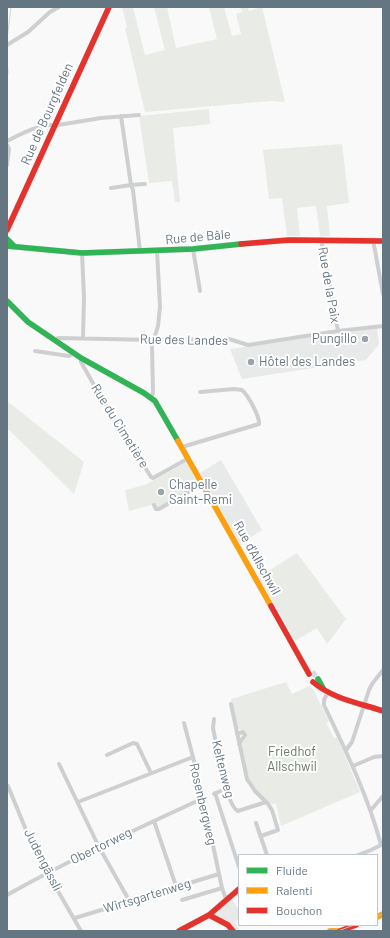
<!DOCTYPE html>
<meta charset="utf-8">
<style>
body{margin:0}
#map{position:relative;width:390px;height:938px;overflow:hidden;background:#f9f9f9;font-family:Barlow,sans-serif}
canvas{display:block}
.frame{position:absolute;inset:0;border:8px solid #657683;pointer-events:none}
.legend{position:absolute;left:238px;top:854px;width:140px;height:72px;box-sizing:border-box;background:#fff;border:1px solid #c1c8cd;margin:0;padding:5px 7px;list-style:none;font-size:12px;color:#657683}
.legend li{display:flex;align-items:center;gap:8px;height:20px}
.legend b{width:20px;border:1px solid #c1c8cd}
</style>
<div id="map">
<canvas width="390" height="938"></canvas>
<div class="frame"></div>
<ul class="legend">
<li><b style="height:5px;background:#30b455"></b>Fluide</li>
<li><b style="height:5px;background:#ff9f0a"></b>Ralenti</li>
<li><b style="height:5px;background:#e5322d"></b>Bouchon</li>
</ul>
</div>
<script>
const ctx = document.querySelector('canvas').getContext('2d');
ctx.lineJoin = 'round';
function fill(path, color) { ctx.fillStyle = color; ctx.fill(path, 'evenodd'); }
function trace(path, color, width, dash) { ctx.strokeStyle = color; ctx.lineWidth = width; ctx.lineCap = dash ? 'butt' : 'round'; ctx.setLineDash(dash || []); ctx.stroke(path); }
function drawText(font, color, halo, rows, align = 'center') {
  ctx.font = font + ' Barlow,sans-serif'; ctx.lineWidth = 4; ctx.setLineDash([]); ctx.textBaseline = 'middle'; ctx.strokeStyle = halo; ctx.fillStyle = color; for (const [text, x, y, turn = 0] of rows) {
    ctx.save(); ctx.translate(x, y); ctx.rotate((+turn || 0) * Math.PI / 180); ctx.textAlign = isNaN(turn) ? turn : align; if (halo) ctx.strokeText(text, 0, 0); ctx.fillText(text, 0, 0); ctx.restore();
  }
}
const built = new Path2D(`
 M377 328 379 344 366 360 261 376 242 379 230 349Z
 M221 460 262 530 240 544 200 473Z
 M230 896 239 910V919L235 922 240 931H233L211 917Z`);
const green = new Path2D(`
 M122 7H133L145 55 165 50 154 7H167L176 48 217 39 209 7H224L232 36 241 34 236 14 242 12 240 7H248L249 11 262 7 285 102 270 101 145 112 125 28 127 27Z
 M209 109 210 124 173 128 180 202H175L172 181 149 183 139 116Z
 M342 144 349 203 327 206 330 236H320L316 206 297 208 300 236H287L282 198 269 199 263 150Z
 M7 401 84 462 74 494 7 428Z
 M187 462 199 483 158 508 155 504 129 511 125 490 145 485Z
 M297 553 346 619 327 644 317 628 295 641 259 577Z
 M286 682 292 694 309 686 313 689 329 721 326 723 334 738 337 737 360 792 281 826 276 804H270L252 786 248 776 242 748V743L246 737 243 731 238 728 231 699Z`);
const stream = new Path2D(`
 M7 40 11 7
 M7 61 8 72 7 79`);
const secondaryTunnel = new Path2D(`
 M312 672 318 679`);
const street = new Path2D(`
 M7 45 28 32 50 12 59 7
 M121 116 131 185 145 184
 M55 124 58 125 101 118 139 115
 M7 141C21 134 39 124 54 125
 M7 145 9 149 7 165
 M111 188 131 185 133 190 140 251
 M321 239 338 331
 M373 240 383 294
 M193 249 200 291
 M82 253 84 297 83 338
 M54 340 58 338 153 340 229 339 248 345 338 331 383 326
 M35 351 69 356 75 353
 M81 358V362L99 394 151 477 153 478 189 458
 M151 397 153 393 152 345 158 326 160 307 157 251
 M182 447 259 424C260 417 248 395 242 390L234 389 200 392
 M154 505 156 509H159L203 483
 M328 692 324 700V705C346 751 368 796 381 845
 M231 704 247 779 255 791 268 804 272 810 278 830 261 836
 M214 719 213 728C216 742 226 807 238 811L266 802
 M184 723 193 757
 M237 734 243 732 245 735 239 744
 M346 750 352 742 369 690 372 684 383 670
 M107 755 133 743 137 744 151 773
 M59 764 99 847 130 902
 M353 766 374 757 383 756
 M8 786 28 835 47 872 81 931
 M215 793 239 867
 M214 794 225 789
 M78 802 193 757 203 798 222 888 226 899
 M371 810 383 796
 M154 821 176 886
 M256 823 267 855
 M358 855 371 850 383 844
 M7 895C69 860 133 831 197 801
 M182 900 222 888
 M75 918 219 874`);
const fast = new Path2D(`
 M7 239 14 246
 M7 246 82 253 193 249 241 244
 M7 301 28 322 81 358 144 393 155 401 178 441
 M318 679 323 688`);
const slow = new Path2D(`
 M178 441 271 606
 M377 917 383 914
 M330 931H339`);
const jam = new Path2D(`
 M7 230 109 7
 M241 244 289 240 383 241
 M271 606 309 674
 M313 682C333 699 359 703 383 711
 M209 915 228 925 233 931
 M179 931 209 915 239 889
 M340 931 356 925`);
const tram = new Path2D(`
 M377 916 383 914
 M338 931 354 925`);
const markers = [
 [365,339,4,"#99a4ac"],
 [251,362,4,"#99a4ac"],
 [161,492,4,"#99a4ac"]
];
const streetNames = [
 ["Rue de Bourgfelden",47,114,-66],
 ["Rue de Bâle",198,237,-5],
 ["Rue de la Paix",329,285,80],
 ["Rue des Landes",184,340,1],
 ["Rue du Cimetière",120,426,58],
 ["Rue d'Allschwil",257,558,61],
 ["Keltenweg",223,769,76],
 ["Rosenbergweg",203,804,77],
 ["Obertorweg",101,846,-26],
 ["Judengässli",43,860,63],
 ["Wirtsgartenweg",147,896,-17]
];
const poiNames = [
 ["Pungillo",357,339,"right"],
 ["Hôtel des Landes",259,362],
 ["Chapelle",169,485],
 ["Saint-Remi",169,500]
];
const parkNames = [
 ["Friedhof",292,752],
 ["Allschwil",292,767]
];
fill(built, '#e8e9e9');
fill(green, '#e8ebe6');
trace(stream, '#ced6d9', 1);
trace(secondaryTunnel, '#d4d8dc', 5.5, [5.5, 3]);
trace(fast, '#d5d6d7', 6);
trace(slow, '#d5d6d7', 6);
trace(jam, '#d5d6d7', 6);
trace(street, '#cecfd0', 4);
trace(fast, '#30b455', 5.5);
trace(slow, '#ff9f0a', 5.5);
trace(jam, '#e5322d', 5.5);
trace(tram, '#c3c5c6', 1);
for (const [x, y, r, color] of markers) { const dot = new Path2D(); dot.arc(x, y, r, 0, 2 * Math.PI); ctx.fillStyle = color; ctx.fill(dot); trace(dot, '#fff', 1.5); }
drawText('13px', '#657683', '#fff', streetNames);
drawText('13px', '#657683', '#fff', poiNames, 'left');
drawText('13px', '#687a64', '#fff', parkNames);
</script>
